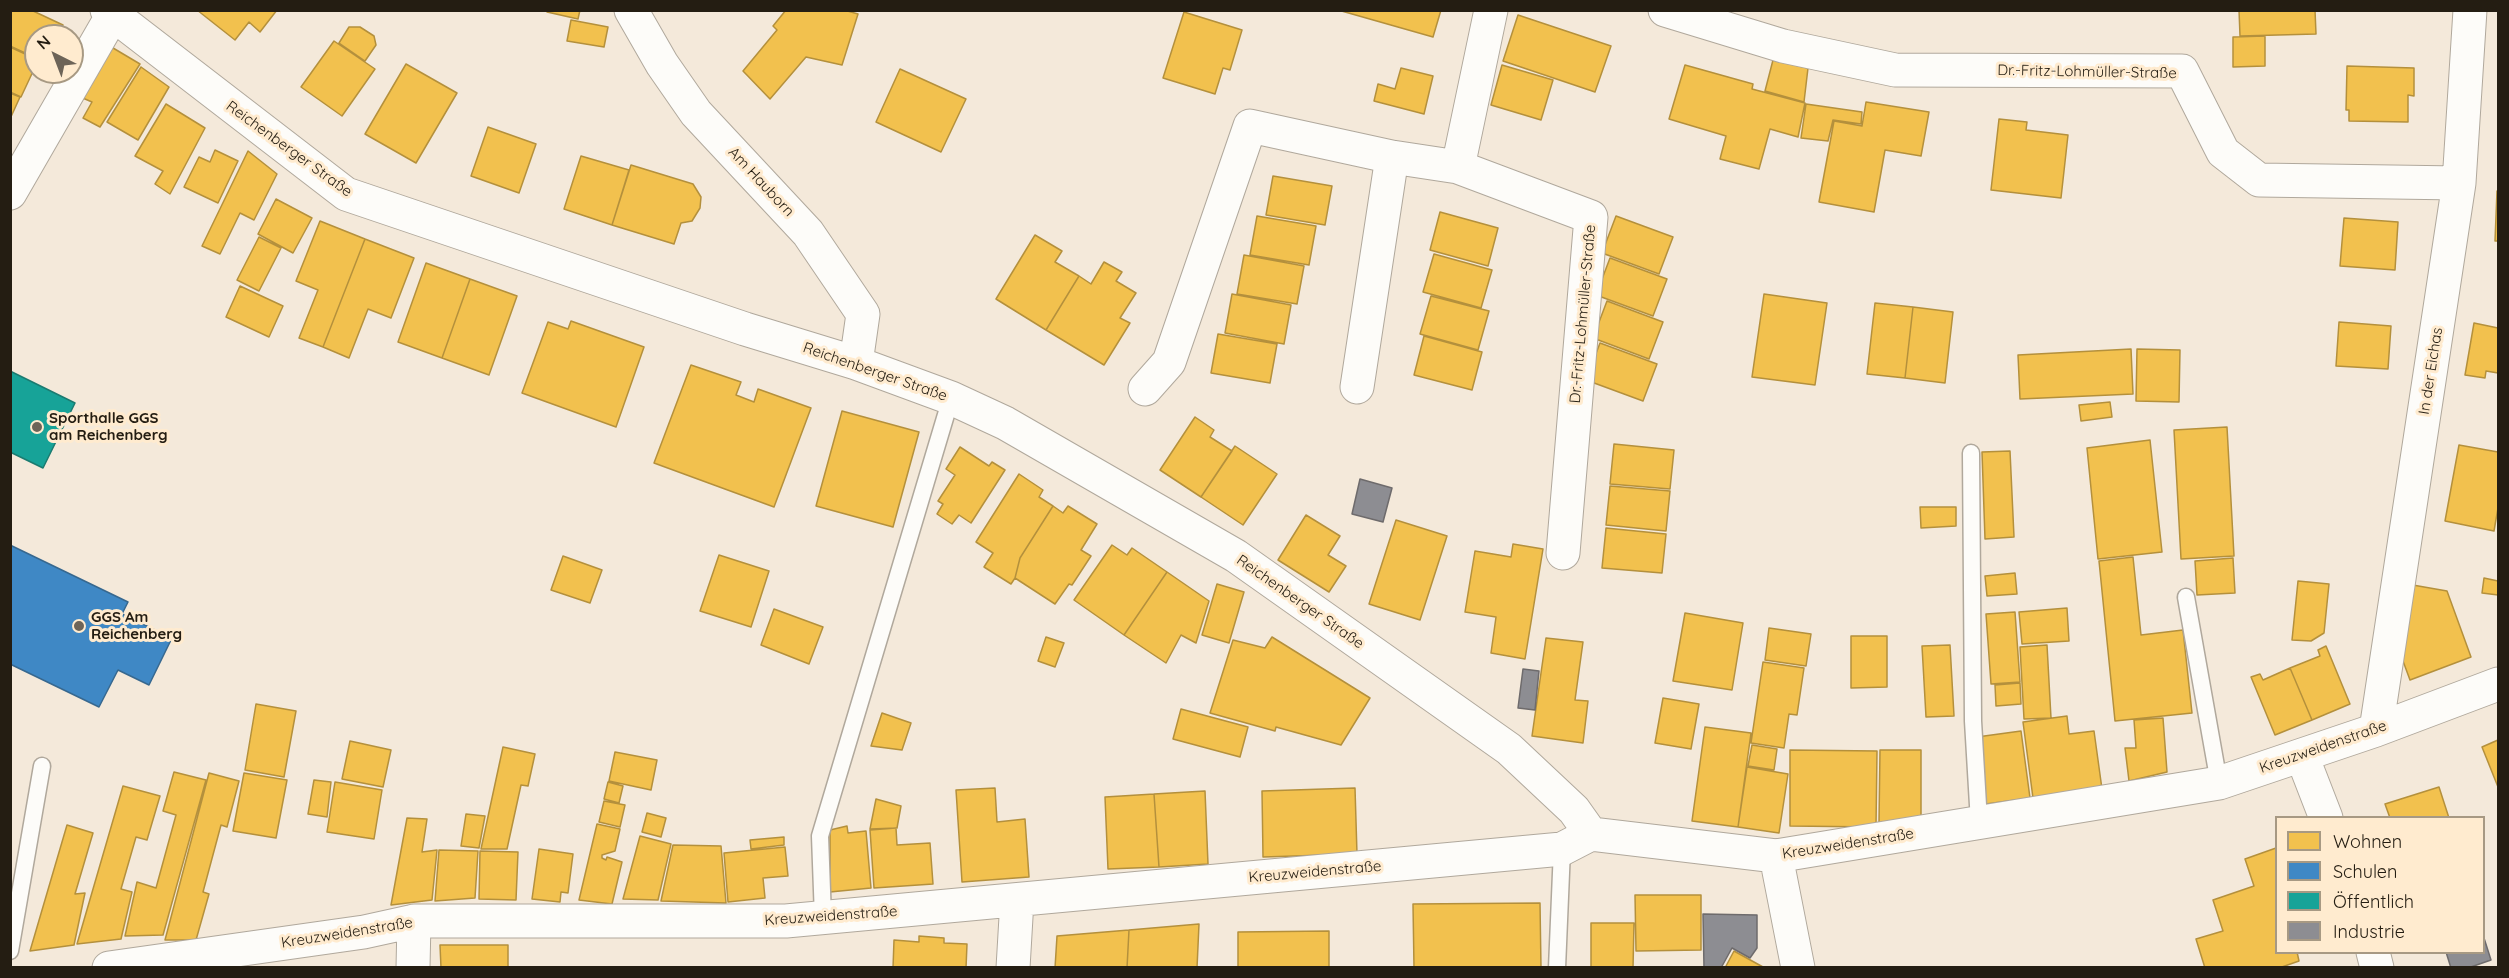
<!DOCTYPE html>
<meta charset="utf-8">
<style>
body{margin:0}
#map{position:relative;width:2509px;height:978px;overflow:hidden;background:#f4e9da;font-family:Quicksand,sans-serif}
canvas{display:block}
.frame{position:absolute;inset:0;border:12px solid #241d12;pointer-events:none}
.legend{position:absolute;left:2275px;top:816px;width:210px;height:138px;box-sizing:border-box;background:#ffebcf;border:2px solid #a79983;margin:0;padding:8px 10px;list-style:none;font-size:18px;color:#241d12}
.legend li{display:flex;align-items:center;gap:12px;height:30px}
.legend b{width:30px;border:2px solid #a79983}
.north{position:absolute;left:24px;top:24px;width:60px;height:60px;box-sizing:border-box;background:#ffebcf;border:2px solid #a79983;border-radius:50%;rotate:318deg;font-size:16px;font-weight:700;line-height:24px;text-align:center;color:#241d12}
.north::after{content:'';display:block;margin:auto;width:21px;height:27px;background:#6d6458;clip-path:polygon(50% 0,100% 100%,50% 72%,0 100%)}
</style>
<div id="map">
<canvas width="2509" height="978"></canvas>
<div class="frame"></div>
<ul class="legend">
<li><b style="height:16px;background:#f2c14e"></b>Wohnen</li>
<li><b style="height:16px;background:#3f88c5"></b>Schulen</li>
<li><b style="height:16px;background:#17a398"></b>Öffentlich</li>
<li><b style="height:16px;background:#8d8d92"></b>Industrie</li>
</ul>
<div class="north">N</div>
</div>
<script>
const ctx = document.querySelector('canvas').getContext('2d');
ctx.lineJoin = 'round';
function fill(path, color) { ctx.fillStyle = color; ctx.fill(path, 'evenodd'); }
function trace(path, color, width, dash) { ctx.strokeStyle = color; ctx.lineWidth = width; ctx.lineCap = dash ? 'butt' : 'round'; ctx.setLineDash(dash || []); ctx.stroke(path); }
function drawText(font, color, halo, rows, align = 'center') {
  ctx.font = font + ' Quicksand,sans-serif'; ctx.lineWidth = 6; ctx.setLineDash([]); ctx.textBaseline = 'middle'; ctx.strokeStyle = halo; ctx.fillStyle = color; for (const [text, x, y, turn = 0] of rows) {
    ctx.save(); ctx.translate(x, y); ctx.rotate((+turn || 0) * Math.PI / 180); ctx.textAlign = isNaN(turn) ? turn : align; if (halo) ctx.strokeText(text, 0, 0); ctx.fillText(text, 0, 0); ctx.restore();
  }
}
const homes = new Path2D(`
 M10 10H31L63 25 58 36H36V58L10 46Z
 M197 10H277L260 32 249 22 235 40Z
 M547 10H580L578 19 547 12Z
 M786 10H844L858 14 842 65 806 57 770 99 743 71 777 30 773 26Z
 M1338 10H1441L1433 37Z
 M2239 10H2315L2316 34 2240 36Z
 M1184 12 1242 30 1230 70 1223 68 1215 94 1163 78Z
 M1518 15 1611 46 1595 92 1503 61Z
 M571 20 608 27 604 47 567 41Z
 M349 27H360L374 36 376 45 365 61 339 43Z
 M2265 36V66L2233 67V37Z
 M334 41 375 69 342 116 301 87Z
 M108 45 140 64 100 127 83 118 92 102 78 96Z
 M10 47 36 59V65L21 97 10 92Z
 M1773 60 1808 68 1804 102 1765 91Z
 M406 64 457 93 416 163 365 134Z
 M1502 65 1553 80 1541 120 1491 105Z
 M1685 65 1753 84 1752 89 1805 103 1798 137 1770 129 1759 169 1720 159 1726 136 1669 119Z
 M2347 66 2414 68V96L2408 95V122L2349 121V110H2346Z
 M141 67 169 87 138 140 107 122Z
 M1401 68 1433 76 1424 114 1374 101 1378 84 1395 89Z
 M900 69 966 99 941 152 876 122Z
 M10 93 20 97 10 119Z
 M1866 102 1929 112 1921 156 1885 150 1874 212 1819 202 1834 121 1862 126Z
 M166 104 205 128 170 194 155 184 163 171 135 156Z
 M1806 104 1862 112 1861 124 1833 120 1828 141 1801 138Z
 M1999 119 2027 122 2026 130 2068 135 2061 198 1991 190Z
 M488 127 536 144 519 193 471 176Z
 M215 150 238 161 218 203 184 187 199 157 210 162Z
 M248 151 277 174 254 220 240 213 220 254 202 246Z
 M581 156 629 170 612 225 564 209Z
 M631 165 693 184 701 197 700 208 692 221 681 223 674 244 612 225Z
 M1273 176 1332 186 1325 225 1266 215Z
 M2497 191H2498V241H2495Z
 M276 199 312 218 293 253 258 234Z
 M1440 212 1498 228 1488 266 1430 250Z
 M1257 216 1316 226 1309 265 1250 255Z
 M1616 216 1673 237 1659 274 1602 253Z
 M2344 218 2398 222 2395 270 2340 266Z
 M320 221 365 239 323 347 299 338 318 290 296 281Z
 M1035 235 1062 251 1055 262 1079 276 1046 330 996 299Z
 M259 237 281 248 259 291 237 280Z
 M365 239 414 258 391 318 368 309 349 358 323 347Z
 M1434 254 1492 270 1481 308 1423 292Z
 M1244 255 1304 266 1297 304 1237 294Z
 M1610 258 1667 279 1653 316 1596 295Z
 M1104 262 1122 272 1116 281 1136 293 1120 318 1130 323 1104 365 1046 330 1079 276 1091 284Z
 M426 263 470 279 442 358 398 342Z
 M470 279 517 296 489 375 442 358Z
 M240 286 283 306 269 337 226 317Z
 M1232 294 1291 305 1284 344 1225 333Z
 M1764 294 1827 303 1815 385 1752 377Z
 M1431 296 1489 311 1478 350 1420 334Z
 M1607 301 1663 322 1649 359 1593 338Z
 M1875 303 1913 307 1905 378 1867 374Z
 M1913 307 1953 312 1945 383 1905 378Z
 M571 321 644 347 616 427 522 393 548 322 568 329Z
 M2339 322 2391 326 2388 369 2336 366Z
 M2474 323 2498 328V373L2486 371 2485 378 2465 375Z
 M1218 334 1277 344 1270 383 1211 373Z
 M1424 336 1482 352 1472 390 1414 375Z
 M1600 343 1657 364 1643 401 1586 380Z
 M2131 349 2133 394 2020 399 2018 355Z
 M2137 349 2180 350 2179 402 2136 401Z
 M691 365 741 382 736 395 754 402 758 389 811 408 774 507 654 463Z
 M2110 402 2112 417 2081 421 2079 405Z
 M842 411 919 432 893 527 816 506Z
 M1195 417 1214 430 1210 437 1232 451 1201 497 1160 470Z
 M2227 427 2234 556 2181 559 2174 430Z
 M2150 440 2162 552 2098 559 2087 448Z
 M1614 444 1674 450 1670 489 1610 484Z
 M2459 445 2498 452V508L2494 531 2445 521Z
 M1235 446 1277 474 1243 525 1201 497Z
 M960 447 989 466 992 462 1005 470 971 523 959 515 952 524 937 514 943 504 938 501 955 475 946 469Z
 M2010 451 2014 537 1985 539 1982 452Z
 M1019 474 1043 490 1039 497 1053 506 1020 558 1015 578 1011 584 984 567 993 553 976 542Z
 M1610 486 1670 491 1666 531 1606 525Z
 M1053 506 1063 513 1068 506 1097 524 1081 550 1091 556 1072 585 1069 584 1055 604 1015 578 1020 558Z
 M1920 507H1956V526L1921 528Z
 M1306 515 1340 536 1328 555 1346 566 1329 592 1278 560Z
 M1396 520 1447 536 1420 620 1369 604Z
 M1606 528 1666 534 1662 573 1602 568Z
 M1513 544 1543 549 1525 659 1491 653 1496 617 1465 612 1475 551 1511 557Z
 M1112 545 1127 555 1132 548 1167 572 1124 635 1074 600Z
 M719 555 769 571 751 627 700 611Z
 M563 556 602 570 590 603 551 590Z
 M2133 557 2141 635 2183 630 2192 713 2115 721 2099 561Z
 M2233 558 2235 593 2197 595 2195 561Z
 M1167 572 1209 601 1196 643 1181 635 1166 663 1124 635Z
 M2015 573 2017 594 1987 596 1985 576Z
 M2484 578 2498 581V595L2482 593Z
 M2298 581 2329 584 2324 633 2311 641 2292 640Z
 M1217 584 1244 592 1229 643 1202 635Z
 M2407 584 2447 591 2471 657 2410 680 2396 642Z
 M2067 608 2069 641 2022 644 2019 612Z
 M774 609 823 627 809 664 761 645Z
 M2015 612 2020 682 1991 684 1986 614Z
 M1685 613 1743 623 1732 690 1673 681Z
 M1769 628 1811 634 1806 666 1765 660Z
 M1851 636H1887V687L1851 688Z
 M1046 637 1064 643 1055 667 1038 661Z
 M1272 637 1370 698 1341 745 1276 727 1275 731 1210 713 1233 640 1265 648Z
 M1546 638 1583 642 1575 700 1588 701 1583 743 1532 736Z
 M1950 645 1954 716 1926 717 1922 646Z
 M2047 645 2051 718 2024 719 2020 647Z
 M2326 646 2350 704 2312 720 2290 668 2320 656 2318 650Z
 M1763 662 1804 668 1797 715 1789 714 1784 748 1751 743Z
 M2290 668 2312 720 2275 735 2251 677 2260 674 2263 680Z
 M2020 683 2021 704 1996 706 1995 685Z
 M1663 698 1699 704 1691 749 1655 743Z
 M256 704 296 711 284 777 245 770Z
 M1181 709 1248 727 1240 757 1173 739Z
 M882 713 911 723 902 750 871 746Z
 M2067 716 2069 734 2094 731 2102 789 2033 798 2023 722Z
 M2163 718 2167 772 2129 781 2125 748H2136L2134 720Z
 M1705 727 1751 733 1738 827 1692 821Z
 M2021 731 2030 798 1986 804 1977 737Z
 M2498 740V787L2482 747Z
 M350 741 391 750 383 787 342 779Z
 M1752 745 1777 749 1774 770 1748 766Z
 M503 747 535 754 528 786 521 785 507 849H481Z
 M1790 750 1877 751 1876 827 1790 826Z
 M1880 750H1921V823H1879Z
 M615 752 657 760 651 790 609 781Z
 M1747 767 1788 774 1779 833 1738 827Z
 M174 772 206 780 163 935 125 936 137 882 156 888 176 815 163 811Z
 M209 773 239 781 227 827 221 825 203 892 209 894 196 940H165Z
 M244 773 287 780 276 838 233 831Z
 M314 780 331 782 327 817 308 814Z
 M335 782 382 790 374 839 327 832Z
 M608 782 623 786 619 803 604 799Z
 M123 786 160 796 147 840 136 837 121 889 132 892 121 939 77 944Z
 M2439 787 2449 818H2390L2385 804Z
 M995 788 997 822 1025 819 1029 877 962 882 956 790Z
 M1355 788 1357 854 1263 857 1262 791Z
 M1205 791 1208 864 1159 867 1154 794Z
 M1154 794 1159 867 1108 869 1105 797Z
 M876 799 901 806 897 828 870 829Z
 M604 801 625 805 620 827 599 822Z
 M647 813 666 818 661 837 642 832Z
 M466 814 485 816 479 848 461 846Z
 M407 818 427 819 422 852 437 850 432 900 391 905Z
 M597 824 620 829 615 851 602 855V858L606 860 607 857 622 862 612 904 579 900Z
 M67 825 93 833 75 894 85 893 74 945 30 951Z
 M847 826 848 833 866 831 871 888 830 892V830Z
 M896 828 897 845 930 843 933 884 874 888 870 830Z
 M640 836 671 844 658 900 623 899Z
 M784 837V845L751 849 750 840Z
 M673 845 721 846 726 903 661 901Z
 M785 847 788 876 763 878 765 898 728 902 724 853Z
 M2276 848V952H2297L2299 961 2279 968H2205L2196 939 2223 931 2213 900 2254 886 2245 859Z
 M539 849 573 854 568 893 561 892 560 902 532 899Z
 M439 850 478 851 475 898 435 901Z
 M480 851 518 852 516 900 479 899Z
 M1635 895H1701V950L1636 951Z
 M1540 903 1541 968H1414L1413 904Z
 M1591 923H1634L1633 968H1591Z
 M1199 924 1197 968H1127L1129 930Z
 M1129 930 1127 968H1055L1057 936Z
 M1329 931V968H1238V932Z
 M919 936 944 938V943L967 944 966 968H893L894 940 919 942Z
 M440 945H508V968H441Z
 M1734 951 1763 967V968H1725Z`);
const schools = new Path2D(`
 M10 545 128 602 122 614 172 638 149 685 118 670 99 707 10 664Z`);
const public = new Path2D(`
 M10 371 75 403 43 468 10 452Z`);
const industry = new Path2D(`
 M1360 479 1392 488 1383 522 1352 514Z
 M1523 669 1539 671 1535 710 1518 708Z
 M1703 914 1757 915V948L1750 958 1732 948 1721 968H1704Z
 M2484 938 2491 960 2468 968H2451L2446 952H2484Z`);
const lane = new Path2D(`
 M1971 453 1973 721 1979 822
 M2186 597 2219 783
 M823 918 820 836 951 398
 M10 951 42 766
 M1557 968 1562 849`);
const street = new Path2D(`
 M107 10 346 194 745 329 856 363 951 398 1005 423 1236 556 1509 749 1574 810 1591 834
 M631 10 662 64 696 113 808 233 863 314 856 363
 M1665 10 1783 46 1895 70 2182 71 2223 152 2259 180 2459 183
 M1458 167 1491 10
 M10 193 112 16 118 10
 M1357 387 1392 157
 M1145 389 1169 362 1250 126 1392 157 1458 167 1591 217 1563 553
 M2376 730 2459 183 2470 10
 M2302 756 2326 818
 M1776 856 1798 968
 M2373 952 2377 968
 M109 968 364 932 414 921H786L1562 849 1591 834 1776 856 2219 783 2376 730 2498 684
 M413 968 414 921
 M1013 968 1017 900`);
const markers = [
 [37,427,6,"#6d6458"],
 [79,626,6,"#6d6458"]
];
const streetNames = [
 ["Dr.-Fritz-Lohmüller-Straße",2087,72,1],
 ["Reichenberger Straße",289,149,36],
 ["Am Hauborn",761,182,47],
 ["Dr.-Fritz-Lohmüller-Straße",1583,314,-85],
 ["In der Eichas",2431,371,-81],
 ["Reichenberger Straße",875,372,19],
 ["Reichenberger Straße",1300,602,35],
 ["Kreuzweidenstraße",2323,747,-19],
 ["Kreuzweidenstraße",1848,844,-9],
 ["Kreuzweidenstraße",1315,872,-5],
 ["Kreuzweidenstraße",831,916,-4],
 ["Kreuzweidenstraße",347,933,-9]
];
const poiNames = [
 ["Sporthalle GGS",49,418],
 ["am Reichenberg",49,435],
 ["GGS Am",91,617],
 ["Reichenberg",91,634]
];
fill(homes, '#f2c14e');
trace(homes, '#b4903c', 1.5);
fill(schools, '#3f88c5');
trace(schools, '#37688f', 1.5);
fill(public, '#17a398');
trace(public, '#1b7b70', 1.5);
fill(industry, '#8d8d92');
trace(industry, '#6e6b6c', 1.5);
trace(lane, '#b0a89c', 19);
trace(street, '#b0a89c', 35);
trace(lane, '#fdfcf9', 16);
trace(street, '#fdfcf9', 33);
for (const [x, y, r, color] of markers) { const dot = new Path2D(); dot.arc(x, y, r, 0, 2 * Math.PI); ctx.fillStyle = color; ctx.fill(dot); trace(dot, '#ffebcf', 2); }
drawText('15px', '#241d12', '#ffebcf', streetNames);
drawText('bold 15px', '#241d12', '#ffebcf', poiNames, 'left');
</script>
